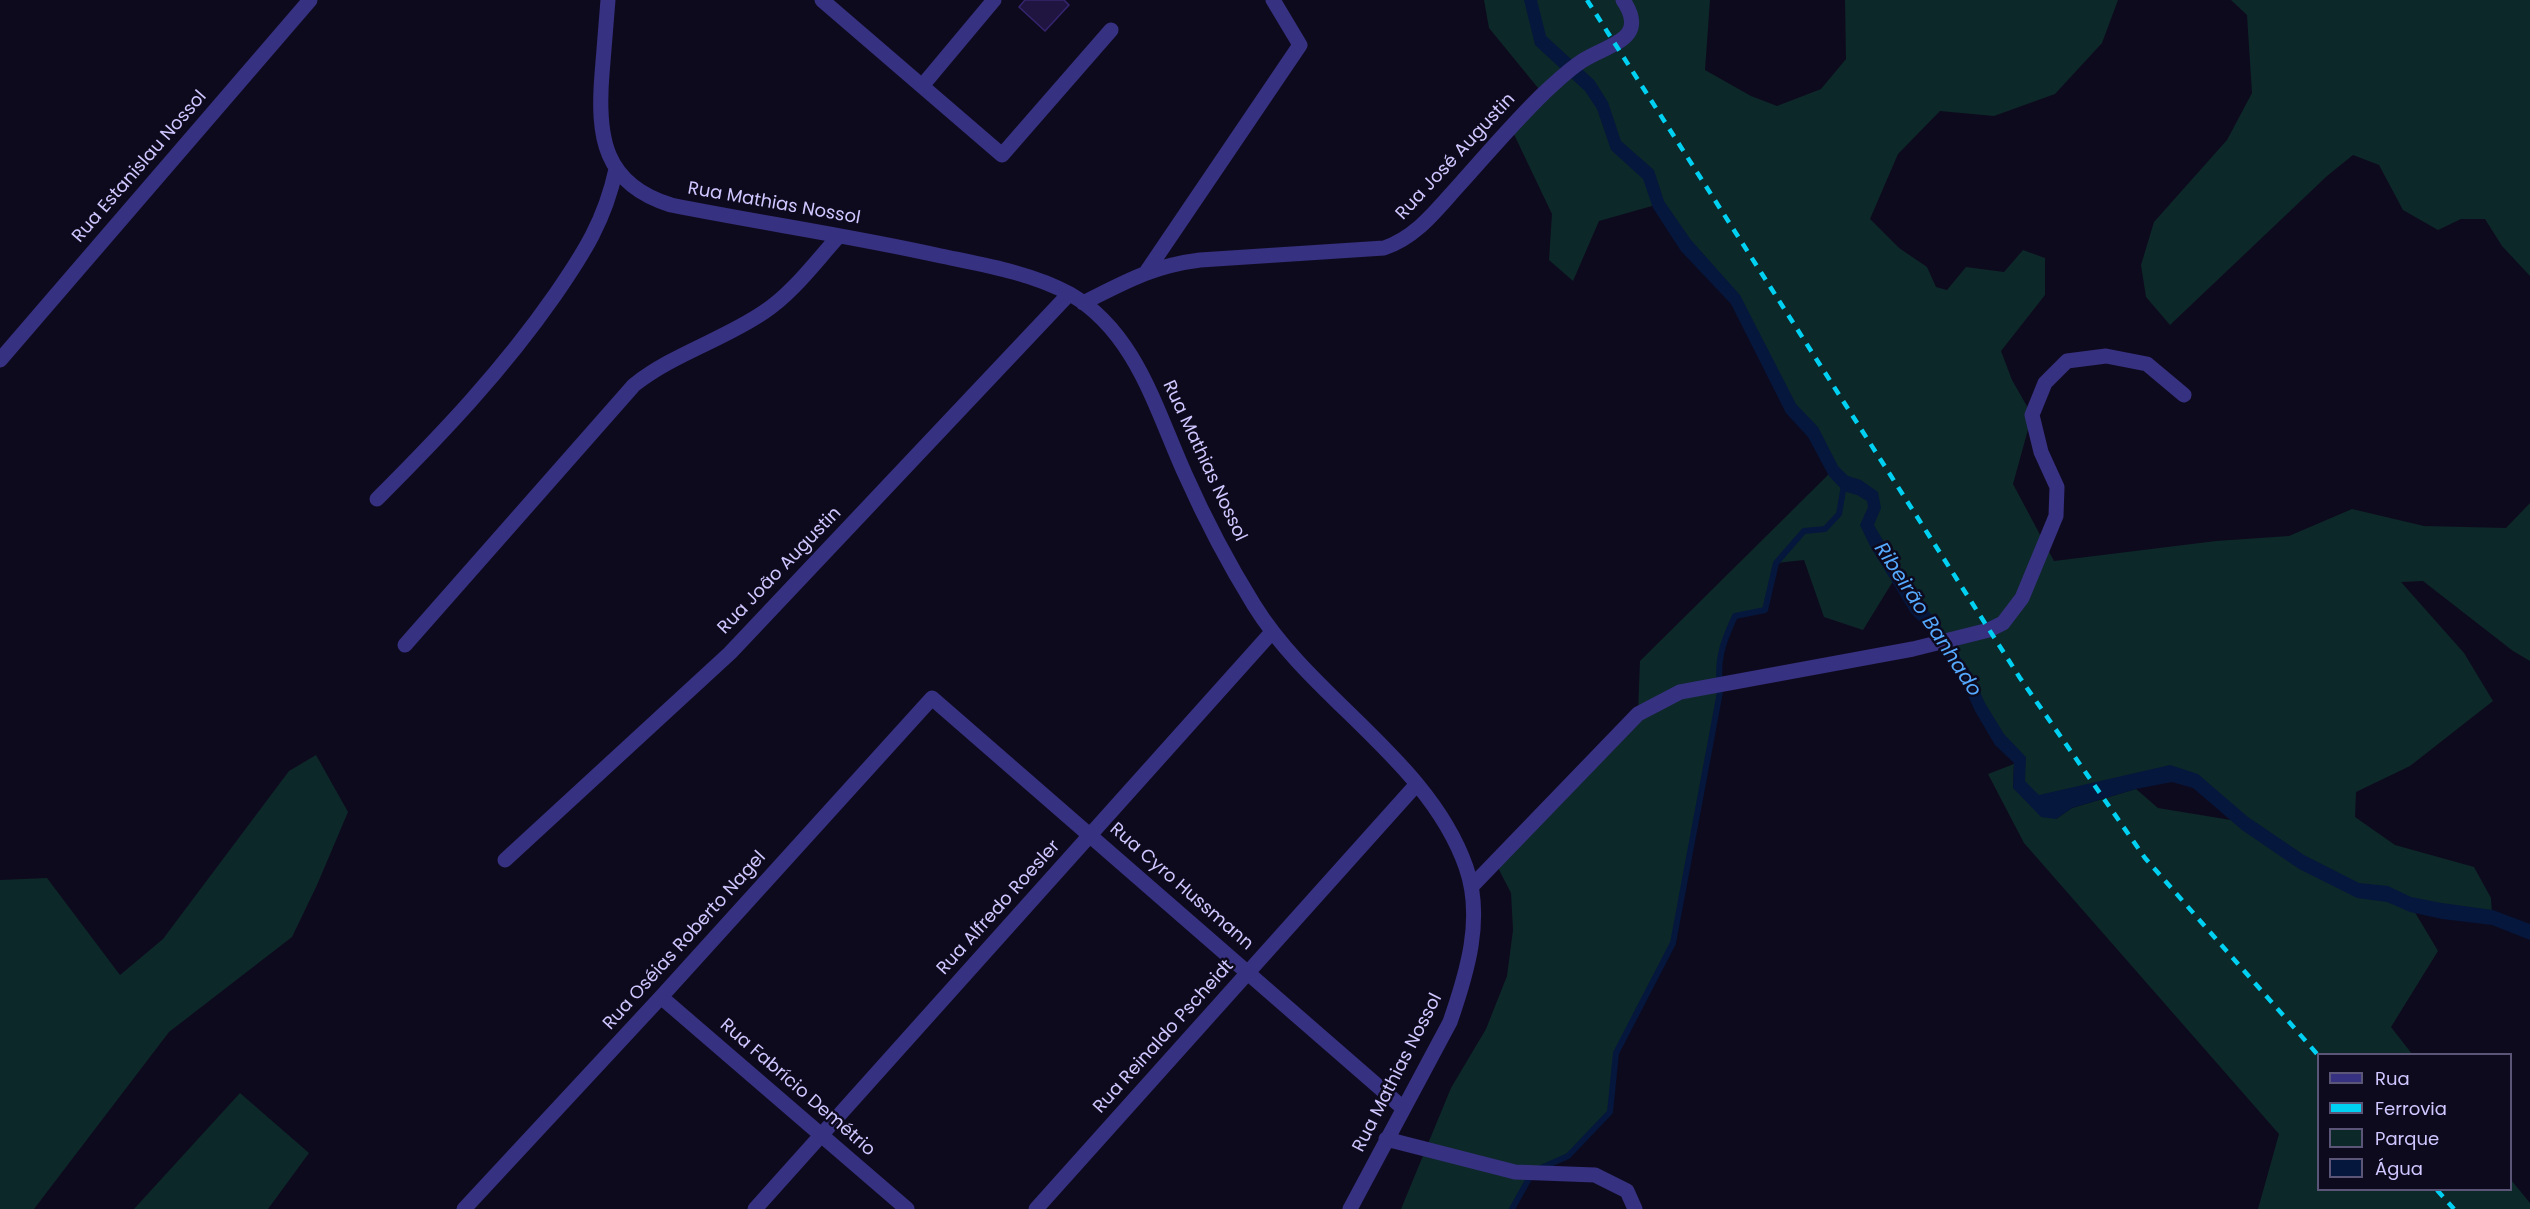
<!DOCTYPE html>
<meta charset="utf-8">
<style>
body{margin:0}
#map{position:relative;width:2530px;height:1209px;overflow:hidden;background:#0e0a1e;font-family:Poppins,sans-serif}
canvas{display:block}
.legend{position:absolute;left:2317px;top:1053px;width:195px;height:138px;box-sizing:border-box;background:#0e0a1e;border:2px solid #5b5678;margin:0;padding:8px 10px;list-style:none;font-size:18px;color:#cfc7ff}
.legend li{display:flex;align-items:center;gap:12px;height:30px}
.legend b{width:30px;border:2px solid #5b5678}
</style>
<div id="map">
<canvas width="2530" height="1209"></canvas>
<ul class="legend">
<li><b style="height:8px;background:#373181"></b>Rua</li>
<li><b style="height:8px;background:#00d1f2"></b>Ferrovia</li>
<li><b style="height:16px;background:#0d2828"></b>Parque</li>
<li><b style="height:16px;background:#05173c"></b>Água</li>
</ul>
</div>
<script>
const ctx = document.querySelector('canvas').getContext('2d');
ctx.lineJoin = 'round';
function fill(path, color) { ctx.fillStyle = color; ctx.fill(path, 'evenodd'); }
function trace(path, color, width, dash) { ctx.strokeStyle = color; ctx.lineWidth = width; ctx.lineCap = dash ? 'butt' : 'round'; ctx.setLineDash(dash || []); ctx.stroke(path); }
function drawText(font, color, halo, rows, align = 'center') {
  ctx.font = font + ' Poppins,sans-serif'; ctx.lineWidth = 5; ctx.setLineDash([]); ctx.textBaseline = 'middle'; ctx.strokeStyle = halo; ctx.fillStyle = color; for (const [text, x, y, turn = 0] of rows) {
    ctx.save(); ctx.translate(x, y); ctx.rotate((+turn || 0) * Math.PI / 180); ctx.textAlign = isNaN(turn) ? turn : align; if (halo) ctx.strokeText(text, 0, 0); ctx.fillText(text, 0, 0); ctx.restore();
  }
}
const green = new Path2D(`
 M1484 0H1710L1705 70 1751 96 1777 106 1821 89 1846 59 1845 0H2118L2102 43 2055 94 1994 116 1940 111 1898 154 1870 219 1899 248 1927 267 1936 287 1947 290 1966 267 2004 272 2023 250 2045 258V295L2001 351 2012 380 2032 415 2013 484 2054 561 2216 541 2289 536 2352 509 2424 526 2506 528 2530 503V661L2513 651 2423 581 2401 582 2464 653 2493 701 2410 766 2356 792 2355 817 2395 845 2474 867 2491 898 2492 915 2410 904 2438 951 2391 1027 2412 1054H2318V1190H2510L2511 1180 2530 1203V1209H2258L2279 1134 2024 843 1988 774 2014 764 2013 788 2056 819 2072 808 2136 789 2158 808 2243 822 2170 772 2042 807 2019 784 2020 759 1895 578 1863 630 1824 617 1804 560 1776 563 1765 610 1735 616C1721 646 1717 660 1720 692L1673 943 1616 1053 1610 1112 1568 1156 1532 1172 1512 1209H1401L1451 1088 1486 1029 1507 976 1513 930 1511 893 1495 862 1638 714 1640 661 1833 470 1791 407 1735 298 1659 204 1599 221 1573 281 1549 260 1552 214 1511 128 1543 94 1489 28Z
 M2231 0H2530V276L2502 246 2485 219H2461L2438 230 2403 210 2379 165 2353 155 2327 176 2170 325 2146 297 2141 265 2154 222 2227 140 2252 93 2247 15Z
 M316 755 348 812 317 885 292 937 169 1032 34 1209H0V880L47 878 120 975 163 939 289 771Z
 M240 1093 309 1153 268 1209H134Z`);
const water = new Path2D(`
 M1524 0H1537L1546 36 1594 80 1608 102 1621 141 1654 170 1664 201 1691 240 1740 295 1796 404 1818 427 1838 466 1848 476 1861 480 1878 492 1881 508 1874 525 1920 603 1938 621 1948 640 1972 674 1985 703 2004 734 2026 757 2025 781 2039 795 2170 765 2198 774 2248 817 2304 855 2359 883 2388 886 2411 897 2442 903 2493 910 2530 924V940L2492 925 2442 919 2410 912 2387 902 2357 898 2299 869 2242 830 2193 788 2172 782 2136 789 2072 808 2056 819 2041 817 2013 788 2014 763 1995 745 1975 711 1962 682 1929 631 1911 613 1870 546 1860 525 1868 507 1867 501 1857 495 1843 491 1829 476 1808 437 1786 413 1731 304 1681 251 1653 208 1643 179 1611 150 1597 109 1585 91 1535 45Z`);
const stream = new Path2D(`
 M1541 1168 1568 1156 1610 1112 1616 1053 1673 943 1720 692C1717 660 1721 646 1735 616L1765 610 1776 563 1804 531 1825 529 1839 514 1844 485
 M1512 1209 1532 1173`);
const building = new Path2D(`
 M1025 0H1064L1069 5 1045 31 1019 7Z`);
const minor = new Path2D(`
 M608 0C606 25 604 49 602 74 597 136 603 184 671 205 761 223 852 236 941 256 984 265 1032 273 1070 294 1136 332 1156 410 1185 474 1205 519 1228 563 1254 605 1312 699 1429 761 1466 867 1484 918 1467 973 1450 1022L1350 1209
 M822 0 1002 155 1111 30
 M922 86 994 0
 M1147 271 1300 45 1273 0
 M1083 303C1125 282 1152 266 1200 260L1384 248C1417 237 1437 209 1460 184 1487 154 1514 122 1544 93 1556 82 1568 70 1582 61 1608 44 1650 40 1623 0
 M0 360 310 0
 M377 499C442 434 502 371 555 295 584 253 605 220 616 169
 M405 645 634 385C673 354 723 340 764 312 793 293 816 261 839 236
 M505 860 730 653 1069 294
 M1472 886 1638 714 1680 692 1913 649 1989 630 2003 623 2022 598 2056 516 2057 487 2041 452 2032 415 2045 383 2067 361 2106 356 2147 364 2184 395
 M661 997 907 1209
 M1386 1139 1515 1172 1595 1175 1627 1191 1635 1209
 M464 1209 661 997 932 698 1403 1108
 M755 1209 1272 632
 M1036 1209 1416 785`);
const rail = new Path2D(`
 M1587 0 2020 678 2145 858 2318 1055
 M2437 1190 2454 1209`);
const streetNames = [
 ["Rua José Augustin",1456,157,-47],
 ["Rua Estanislau Nossol",140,167,-49],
 ["Rua Mathias Nossol",774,204,10],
 ["Rua Mathias Nossol",1204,461,65],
 ["Rua João Augustin",780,571,-46],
 ["Rua Cyro Hussmann",1181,887,41],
 ["Rua Alfredo Roesler",999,908,-48],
 ["Rua Oséias Roberto Nagel",685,941,-48],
 ["Rua Reinaldo Pscheidt",1164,1037,-48],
 ["Rua Mathias Nossol",1398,1073,-63],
 ["Rua Fabrício Demétrio",797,1088,41]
];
const waterNames = [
 ["Ribeirão Banhado",1927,620,57]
];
fill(green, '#0d2828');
fill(water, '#05173c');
trace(stream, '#05173c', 6);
fill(building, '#1f1540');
trace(building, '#36256e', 1.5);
trace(minor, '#373181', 15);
trace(rail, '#00d1f2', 4.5, [9, 8]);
drawText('18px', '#cfc7ff', '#0e0a1e', streetNames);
drawText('italic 20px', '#5af', '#0e0a1e', waterNames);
</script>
